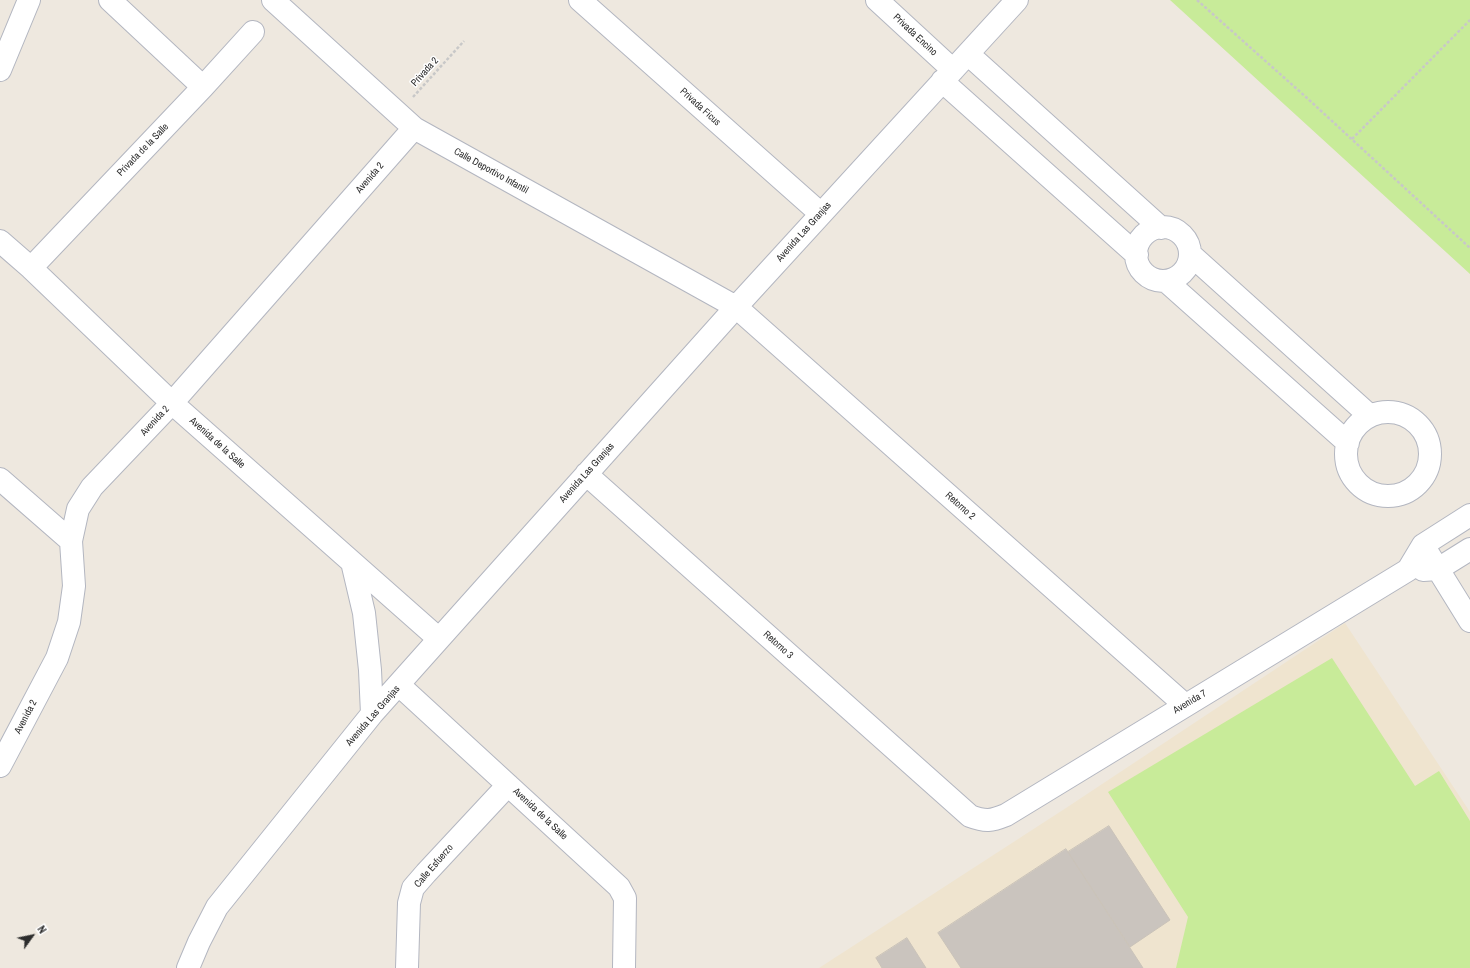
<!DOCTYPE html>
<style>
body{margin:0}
#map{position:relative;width:1470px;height:968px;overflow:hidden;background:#eee8df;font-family:"Archivo Narrow",sans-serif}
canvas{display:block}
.north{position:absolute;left:12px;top:916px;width:40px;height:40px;-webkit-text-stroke:3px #fff;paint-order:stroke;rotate:57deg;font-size:11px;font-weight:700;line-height:16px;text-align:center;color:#2d2d2d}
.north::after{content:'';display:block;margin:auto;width:14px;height:18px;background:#2d2d2d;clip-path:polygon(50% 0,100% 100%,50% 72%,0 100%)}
</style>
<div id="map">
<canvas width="1470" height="968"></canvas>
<div class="north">N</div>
</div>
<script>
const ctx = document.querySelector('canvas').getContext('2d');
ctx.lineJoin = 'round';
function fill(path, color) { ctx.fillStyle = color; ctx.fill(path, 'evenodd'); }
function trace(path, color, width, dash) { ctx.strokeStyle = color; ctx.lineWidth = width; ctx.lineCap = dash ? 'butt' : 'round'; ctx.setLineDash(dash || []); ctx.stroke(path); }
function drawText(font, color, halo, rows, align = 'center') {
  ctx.font = font + ' "Archivo Narrow",sans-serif'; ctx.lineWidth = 3; ctx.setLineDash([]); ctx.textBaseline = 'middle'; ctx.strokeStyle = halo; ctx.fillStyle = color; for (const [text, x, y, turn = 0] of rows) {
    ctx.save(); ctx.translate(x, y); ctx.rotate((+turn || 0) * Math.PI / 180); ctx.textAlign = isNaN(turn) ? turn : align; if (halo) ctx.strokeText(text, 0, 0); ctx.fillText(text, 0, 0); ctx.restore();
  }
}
const education = new Path2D(`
 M1345 623 1470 812V968H819L1066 808Z`);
const pitch = new Path2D(`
 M1170 0H1470V274Z
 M1332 658 1415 786 1439 771 1470 821V968H1176L1188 917 1108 792Z`);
const building = new Path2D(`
 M1109 826 1170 920 1130 947 1068 852Z
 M1066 849 1143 968H961L938 933Z
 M907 938 926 968H882L876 958Z`);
const path = new Path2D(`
 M1197 0 1307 98 1470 248
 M413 97 464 41
 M1352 139 1470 20`);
const minor = new Path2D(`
 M110 0 203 87
 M273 0 414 128 736 307 1185 705
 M580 0 821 214
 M877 0 953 70
 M968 54 1161 228
 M0 70 29 0
 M942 81 1137 255
 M1136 254a27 27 0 1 1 54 0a27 27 0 1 1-54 0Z
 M0 241 31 268 172 403 439 639
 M1190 254 1370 416
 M31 268 203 87 253 32
 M1166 281 1348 443
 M1346 454a42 42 0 1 1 84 0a42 42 0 1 1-84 0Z
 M586 474 970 816C986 822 991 821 1006 815L1408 570 1423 545 1470 515
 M0 479 71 541
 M1423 545 1470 621
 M352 562 364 613 370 670 372 714
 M1423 570 1438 569 1470 549
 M399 685 619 887 625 898 624 968
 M0 766 57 658 69 622 74 586 71 541 78 509 92 487 172 403 414 128
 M188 968 199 942 217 907 372 714 439 639 736 307 1017 0
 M407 968 409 903 413 888 426 873 508 785`);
const streetNames = [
 ["Privada Encino",915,35,43],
 ["Privada 2",425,72,-48],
 ["Privada Ficus",700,107,42],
 ["Privada de la Salle",143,150,-46],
 ["Calle Deportivo Infantil",491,171,29],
 ["Avenida 2",370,178,-49],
 ["Avenida Las Granjas",804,232,-48],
 ["Avenida 2",155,421,-47],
 ["Avenida de la Salle",217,443,42],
 ["Avenida Las Granjas",587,473,-48],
 ["Retorno 2",960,506,42],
 ["Retorno 3",778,645,42],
 ["Avenida 7",1190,702,-31],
 ["Avenida Las Granjas",373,716,-49],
 ["Avenida 2",26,717,-62],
 ["Avenida de la Salle",540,814,43],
 ["Calle Esfuerzo",434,866,-49]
];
fill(education, '#efe4cf');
fill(pitch, '#c8eb99');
fill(building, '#cac4be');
trace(building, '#cac3b9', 1);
trace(minor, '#b3b6c0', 24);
trace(path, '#c8c8c8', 2.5, [3, 2]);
trace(minor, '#fff', 22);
drawText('10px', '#2d2d2d', '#fff', streetNames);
</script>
